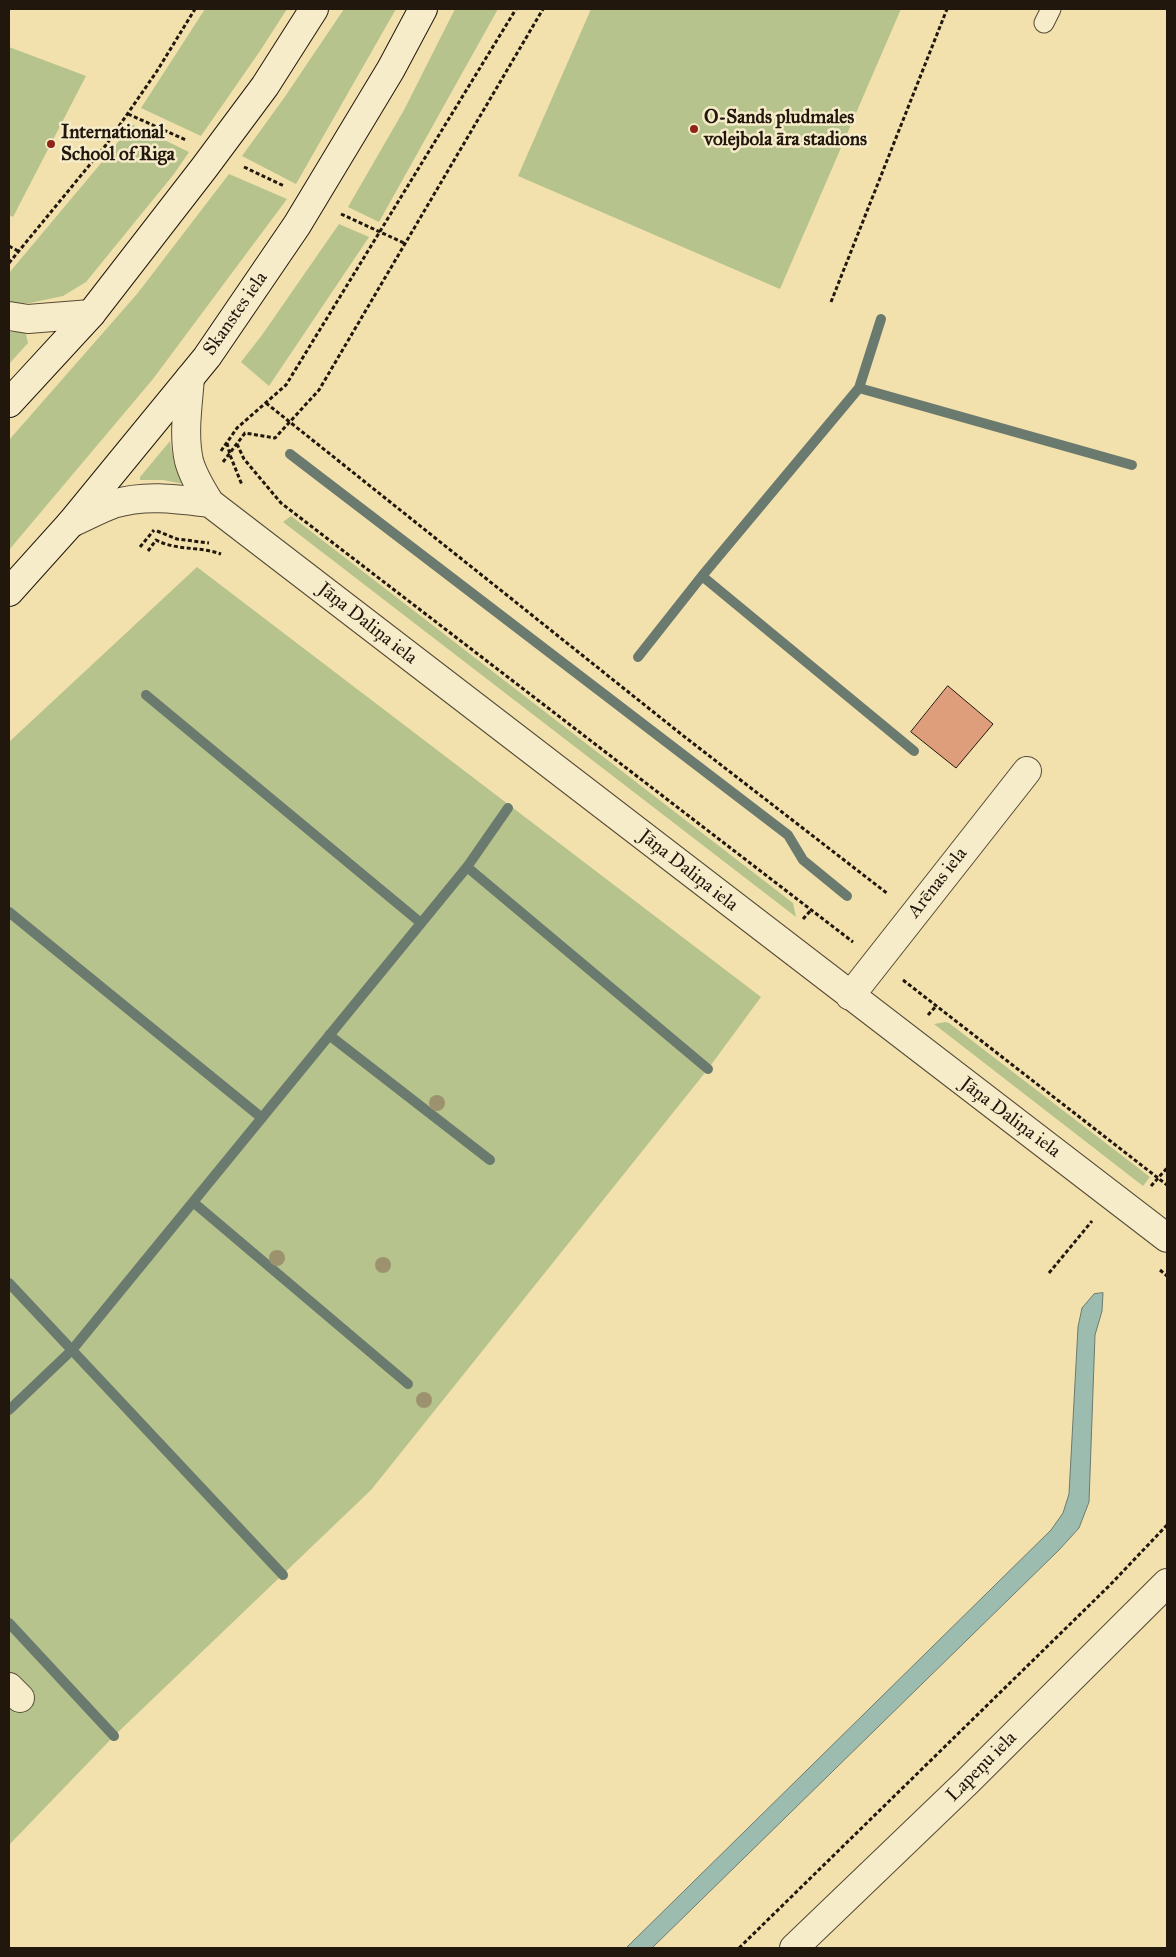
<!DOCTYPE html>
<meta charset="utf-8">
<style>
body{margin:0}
#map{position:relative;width:1176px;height:1957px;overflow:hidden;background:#f2e1ad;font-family:"IM FELL Great Primer",serif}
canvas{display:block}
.frame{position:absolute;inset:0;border:10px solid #21170d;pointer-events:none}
</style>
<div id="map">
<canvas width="1176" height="1957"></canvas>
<div class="frame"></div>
</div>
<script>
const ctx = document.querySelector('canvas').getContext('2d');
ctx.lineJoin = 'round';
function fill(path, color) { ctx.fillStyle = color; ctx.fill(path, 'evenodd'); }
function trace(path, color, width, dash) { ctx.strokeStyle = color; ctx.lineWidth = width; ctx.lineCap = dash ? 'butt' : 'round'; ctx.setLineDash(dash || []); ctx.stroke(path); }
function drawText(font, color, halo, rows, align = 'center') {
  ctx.font = font + ' "IM FELL Great Primer",serif'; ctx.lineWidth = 5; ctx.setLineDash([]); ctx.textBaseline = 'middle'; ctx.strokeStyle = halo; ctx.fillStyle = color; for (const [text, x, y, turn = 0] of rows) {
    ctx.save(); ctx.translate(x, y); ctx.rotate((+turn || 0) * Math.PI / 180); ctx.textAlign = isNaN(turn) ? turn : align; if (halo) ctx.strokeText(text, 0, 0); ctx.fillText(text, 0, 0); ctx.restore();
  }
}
const green = new Path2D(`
 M205 9H287L260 51 201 136 141 108Z
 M344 9H396L296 184 242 156 284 98Z
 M455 9H498L379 222 348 207 404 110Z
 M591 9H901L780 289 518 176Z
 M9 47 86 76 13 217 9 215Z
 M131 124 189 152 174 174 86 282 63 296 30 303 9 304V273L112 150Z
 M229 174 287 199 153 379 9 550V440L137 294Z
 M339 224 369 237 269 386 241 362 262 335Z
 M9 332H23L26 334 28 343 9 364Z
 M170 441 174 463 183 484 163 480H140V477Z
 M291 516 793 903 796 917 283 522Z
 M197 567 761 997 708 1069 371 1490 114 1736 9 1845V742Z
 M945 1022 949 1023 1150 1177 1143 1186 934 1024Z`);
const water = new Path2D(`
 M1103 1293 1102 1311 1095 1335 1089 1502 1079 1528 1059 1550 652 1948H626L1051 1530 1063 1513 1069 1494 1078 1327 1082 1308 1094 1294Z`);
const stream = new Path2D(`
 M859 388 1132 465
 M290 454 788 835 803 860 847 896
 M702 576 914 751
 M638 657 702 576 859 388 881 319
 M146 695 421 923
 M467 867 708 1069
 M9 912 262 1118
 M329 1035 490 1160
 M193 1202 408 1384
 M9 1283 283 1575
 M9 1410 72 1350 467 867 508 808
 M9 1623 114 1736`);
const building = new Path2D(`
 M948 686 993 724 956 768 911 732Z`);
const path = new Path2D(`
 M128 114 186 140
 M244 167 284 186
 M341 214 404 243
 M9 246 18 251
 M9 263 106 145 157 71 195 9
 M831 302 947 9
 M266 403 681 734 888 894
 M227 443 230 455 242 485
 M237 444 244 459 281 503 853 942
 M221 451 237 428 286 385 516 9
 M223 462 245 433 275 438 319 390 543 9
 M157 531 177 539 209 543
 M140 547 154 530
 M148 551 156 540C177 551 199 546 221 554
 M803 919 811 910
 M903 980 1167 1185
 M928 1015 936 1006
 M1151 1186 1167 1168
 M1160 1270 1167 1276
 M1049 1273 1092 1221
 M739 1948 1110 1585 1167 1525`);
const lane = new Path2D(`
 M1044 23 1051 9`);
const street = new Path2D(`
 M9 316 28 319 91 314
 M190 378C188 404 183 435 189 461 193 476 202 490 210 503L1167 1238
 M71 523C85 517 99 509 113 504 145 494 178 499 210 503
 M850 996 1027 771
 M9 1687 20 1698
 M794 1948 967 1782 1167 1583`);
const secondary = new Path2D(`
 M9 403 91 314 204 168 265 86 314 9
 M9 592 71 523 207 357 297 225 391 69 423 9`);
const trees = [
 [437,1103],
 [277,1258],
 [383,1265],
 [424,1400]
];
const markers = [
 [694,129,5,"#8f2418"],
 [51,144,5,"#8f2418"]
];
const poiNames = [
 ["O-Sands pludmales",704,118],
 ["volejbola āra stadions",704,140],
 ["International",61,133],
 ["School of Riga",61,155]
];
const streetNames = [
 ["Skanstes iela",236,314,-55],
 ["Jāņa Daliņa iela",367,624,38],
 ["Jāņa Daliņa iela",688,871,38],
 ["Arēnas iela",938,883,-52],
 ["Jāņa Daliņa iela",1010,1118,37],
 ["Lapeņu iela",982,1767,-45]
];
fill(green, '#b7c38d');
fill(water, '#9cbcaf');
trace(water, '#6b7a6e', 1);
trace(stream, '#6b7a6e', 10);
fill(building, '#df9e7b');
trace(building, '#21170d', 1);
trace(lane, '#554a35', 21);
trace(street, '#554a35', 30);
trace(secondary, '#21170d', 30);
trace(path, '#21170d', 3, [4, 2.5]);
trace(lane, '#f7ecca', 19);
trace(street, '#f7ecca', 28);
trace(secondary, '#f7ecca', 28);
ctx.fillStyle = '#9c936e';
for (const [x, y] of trees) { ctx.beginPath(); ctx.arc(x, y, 8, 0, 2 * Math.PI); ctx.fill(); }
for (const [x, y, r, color] of markers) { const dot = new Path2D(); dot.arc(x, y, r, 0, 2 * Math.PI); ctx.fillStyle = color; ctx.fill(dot); trace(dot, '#f7ecca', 2); }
drawText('bold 19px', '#21170d', '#f7ecca', poiNames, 'left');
drawText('19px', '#21170d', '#f7ecca', streetNames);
</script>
